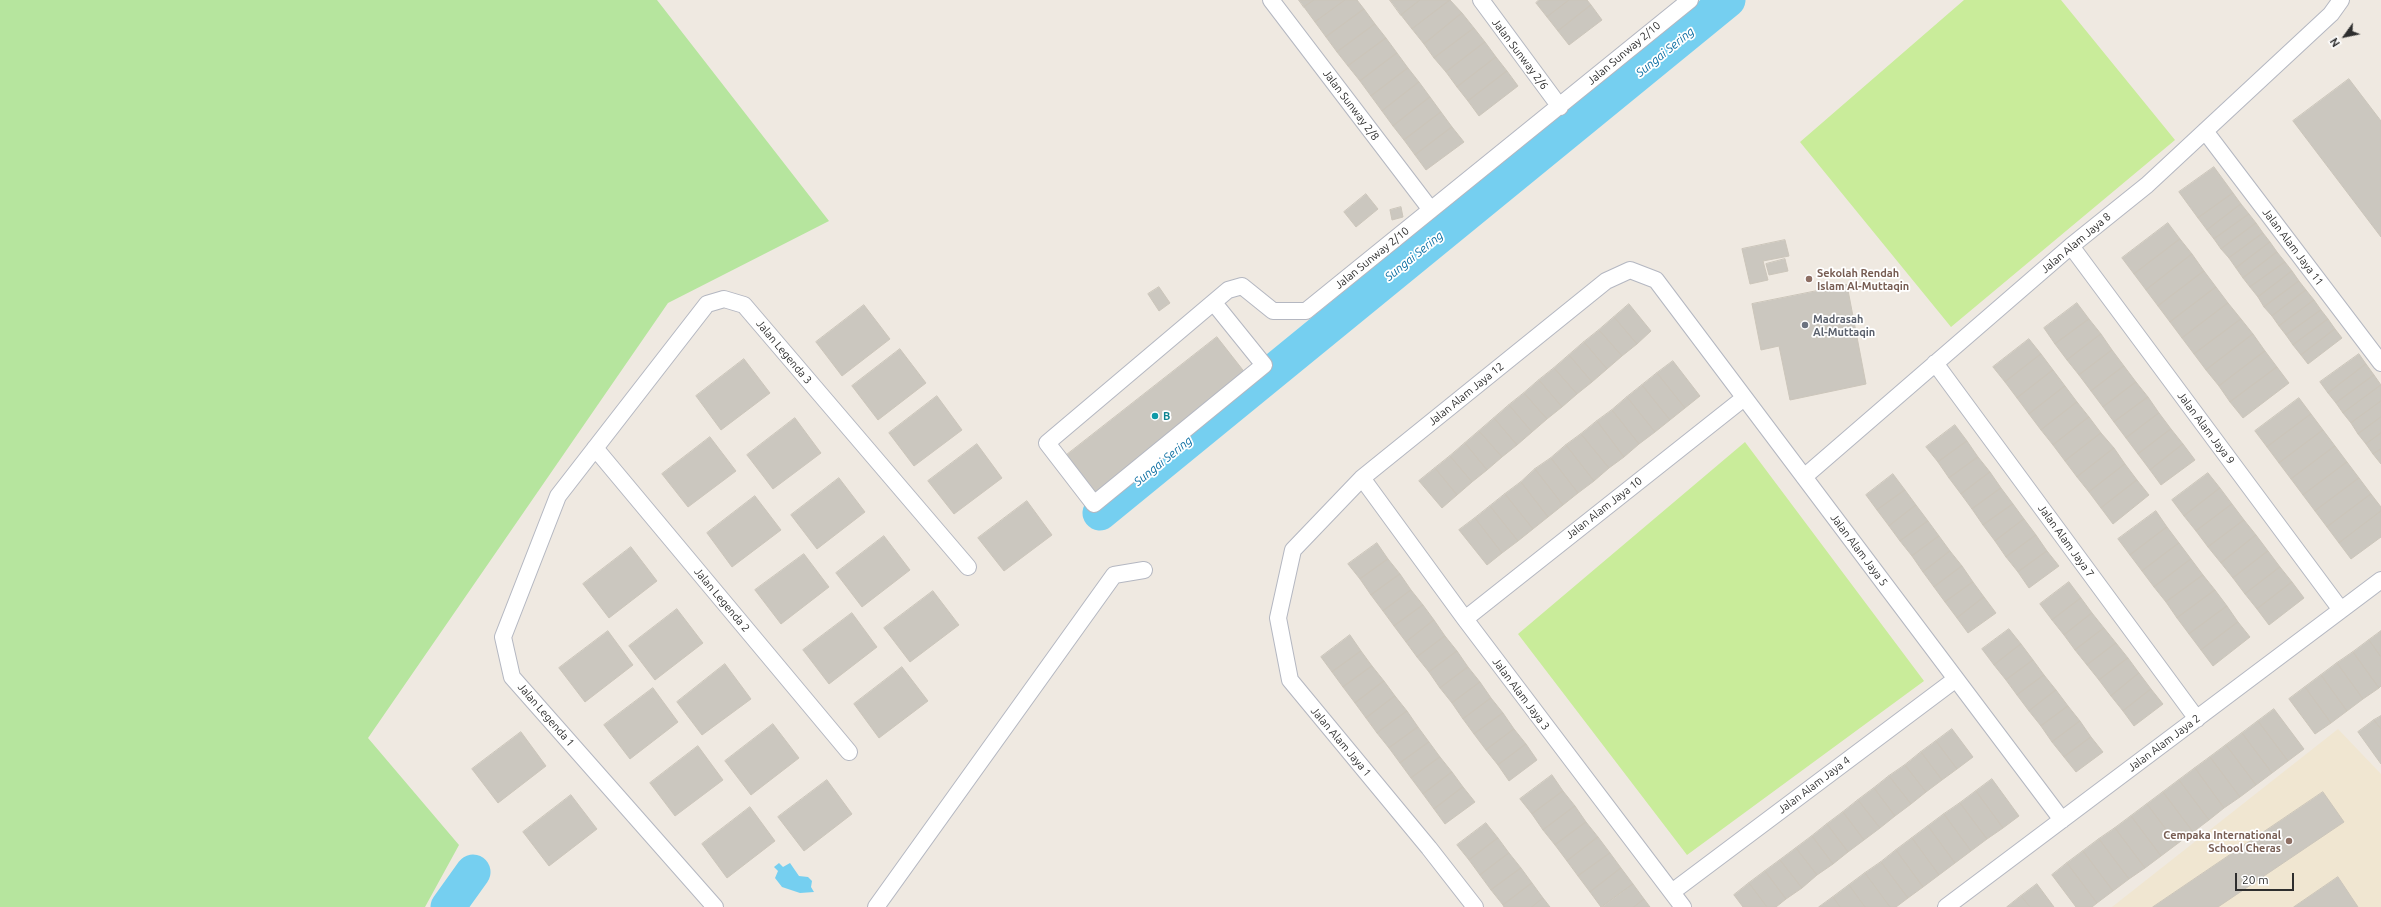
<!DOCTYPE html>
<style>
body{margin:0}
#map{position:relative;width:2381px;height:907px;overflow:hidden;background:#efe9e1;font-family:Ubuntu,sans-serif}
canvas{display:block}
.north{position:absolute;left:2325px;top:16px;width:40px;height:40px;-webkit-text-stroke:3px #fff;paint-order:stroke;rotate:237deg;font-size:11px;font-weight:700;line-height:16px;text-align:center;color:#2e2e2e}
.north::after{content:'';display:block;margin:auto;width:14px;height:18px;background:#2e2e2e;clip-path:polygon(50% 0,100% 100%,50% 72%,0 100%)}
.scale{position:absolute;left:2235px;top:873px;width:59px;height:18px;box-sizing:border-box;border:2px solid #2e2e2e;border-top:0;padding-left:5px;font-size:12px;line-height:14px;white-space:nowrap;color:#2e2e2e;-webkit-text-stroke:3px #fff;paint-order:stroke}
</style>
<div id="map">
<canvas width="2381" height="907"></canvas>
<div class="north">N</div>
<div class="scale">20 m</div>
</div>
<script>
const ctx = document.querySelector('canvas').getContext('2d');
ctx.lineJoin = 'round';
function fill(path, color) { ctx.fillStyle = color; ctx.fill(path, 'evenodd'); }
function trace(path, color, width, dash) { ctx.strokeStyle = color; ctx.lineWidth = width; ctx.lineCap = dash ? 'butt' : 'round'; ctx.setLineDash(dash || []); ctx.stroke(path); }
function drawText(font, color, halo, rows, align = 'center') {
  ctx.font = font + ' Ubuntu,sans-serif'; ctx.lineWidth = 3.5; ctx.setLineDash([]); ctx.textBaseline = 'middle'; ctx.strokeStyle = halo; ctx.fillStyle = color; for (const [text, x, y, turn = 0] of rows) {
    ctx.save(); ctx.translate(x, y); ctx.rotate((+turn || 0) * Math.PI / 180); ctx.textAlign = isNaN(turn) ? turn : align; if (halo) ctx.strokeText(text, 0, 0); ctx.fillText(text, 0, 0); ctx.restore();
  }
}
const education = new Path2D(`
 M2338 729 2381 774V907H2112Z`);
const green = new Path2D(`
 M0 0H657L829 221 668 303 368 738 459 845 425 907H0Z`);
const pitch = new Path2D(`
 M1964 0H2061L2175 140 1951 327 1800 142Z
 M1745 442 1924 681 1687 855 1518 634Z`);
const water = new Path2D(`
 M779 863 783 867 790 863 799 876 808 877 812 881 811 887 814 892 800 893 782 887 775 878 778 871 774 867Z`);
const river = new Path2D(`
 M1100 513 1728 0
 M448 907 473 872`);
const building = new Path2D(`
 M1299 0H1314L1304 7Z
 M1314 0H1345L1315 22 1304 7Z
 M1345 0H1357L1364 9 1326 37 1315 22Z
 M1390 0H1420L1401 15Z
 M1420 0H1450L1412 29 1401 15Z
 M1450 0 1462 13 1424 44 1412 29Z
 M1539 0H1569L1547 17 1536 3Z
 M1569 0H1587L1591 5 1558 31 1547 17Z
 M1591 5 1602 20 1569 45 1558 31Z
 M1364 9 1375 24 1337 52 1326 37Z
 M1462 13 1474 28 1434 58 1424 44Z
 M1375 24 1386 38 1348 66 1337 52Z
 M1474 28 1485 42 1446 72 1434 58Z
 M1386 38 1397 53 1360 81 1348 66Z
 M1485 42 1496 57 1457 87 1446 72Z
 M1397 53 1408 68 1371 96 1360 81Z
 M1496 57 1507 71 1468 101 1457 87Z
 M1408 68 1419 82 1382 111 1371 96Z
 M1507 71 1518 86 1479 116 1468 101Z
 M2349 79 2381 121V237L2293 121Z
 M1419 82 1430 97 1393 126 1382 111Z
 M1430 97 1441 112 1404 140 1393 126Z
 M1441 112 1452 127 1415 155 1404 140Z
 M1452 127 1464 142 1426 170 1415 155Z
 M2214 167 2233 193 2198 218 2179 192Z
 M2233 193 2241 204 2207 230 2198 218Z
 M1366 194 1378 209 1356 227 1344 212Z
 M2241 204 2249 214 2214 239 2207 230Z
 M1401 207 1403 217 1392 220 1390 210Z
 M2249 214 2256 223 2221 249 2214 239Z
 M2168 223 2180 239 2134 274 2122 258Z
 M2256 223 2263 233 2229 258 2221 249Z
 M2263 233 2270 242 2236 268 2229 258Z
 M2180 239 2192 254 2146 290 2134 274Z
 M1785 240 1789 256 1763 261 1768 280 1750 284 1742 249Z
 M2270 242 2277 252 2243 278 2236 268Z
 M2277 252 2285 262 2250 287 2243 278Z
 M2192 254 2204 271 2158 306 2146 290Z
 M1785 259 1788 271 1769 275 1766 264Z
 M2285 262 2292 271 2258 297 2250 287Z
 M2204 271 2216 287 2170 322 2158 306Z
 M2292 271 2299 281 2264 307 2258 297Z
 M2299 281 2306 290 2272 316 2264 307Z
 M1847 285 1866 384 1790 400 1779 346 1761 350 1752 304Z
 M1159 287 1170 303 1159 311 1148 294Z
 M2216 287 2228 303 2182 338 2170 322Z
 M2306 290 2314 300 2279 326 2272 316Z
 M2314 300 2321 310 2286 335 2279 326Z
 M2077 303 2089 319 2055 344 2044 328Z
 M2228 303 2241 319 2194 354 2182 338Z
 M1629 304 1651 331 1637 344 1614 317Z
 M864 305 890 339 842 376 816 342Z
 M2321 310 2328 319 2293 345 2286 335Z
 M1614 317 1637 344 1622 356 1599 330Z
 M2089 319 2101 334 2067 360 2055 344Z
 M2241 319 2253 334 2206 370 2194 354Z
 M2328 319 2335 329 2301 355 2293 345Z
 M2335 329 2342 338 2308 364 2301 355Z
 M1599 330 1622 356 1607 369 1584 342Z
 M2101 334 2112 350 2079 375 2067 360Z
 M2253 334 2265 351 2219 386 2206 370Z
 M1217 337 1246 374 1093 494 1064 457Z
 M2029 339 2041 354 2005 382 1993 367Z
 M1584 342 1607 369 1592 382 1569 355Z
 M900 349 926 383 878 420 852 386Z
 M2112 350 2124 366 2091 391 2079 375Z
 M2265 351 2277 367 2230 402 2219 386Z
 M2041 354 2053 370 2017 398 2005 382Z
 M2359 354 2366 364 2328 393 2320 382Z
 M1569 355 1592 382 1577 394 1554 368Z
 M744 359 770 393 721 430 696 396Z
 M1673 361 1700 396 1685 408 1657 373Z
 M2366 364 2374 375 2336 403 2328 393Z
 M2124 366 2136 382 2103 407 2091 391Z
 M2277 367 2289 383 2243 418 2230 402Z
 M1554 368 1577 394 1562 407 1539 380Z
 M2053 370 2065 386 2029 414 2017 398Z
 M1657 373 1685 408 1670 420 1642 385Z
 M2374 375 2381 385 2343 413 2336 403Z
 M1539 380 1562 407 1547 419 1524 393Z
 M2136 382 2148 397 2114 422 2103 407Z
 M1642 385 1670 420 1655 432 1627 397Z
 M2381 385V401L2351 423 2343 413Z
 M2065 386 2077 402 2041 430 2029 414Z
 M1524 393 1547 419 1532 432 1509 405Z
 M937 396 962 430 914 466 889 433Z
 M1627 397 1655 432 1639 444 1612 410Z
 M2148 397 2159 413 2126 438 2114 422Z
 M2299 398 2311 414 2267 447 2255 431Z
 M2381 401V417L2358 434 2351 423Z
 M2077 402 2089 417 2053 445 2041 430Z
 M1509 405 1532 432 1517 445 1494 418Z
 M1612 410 1639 444 1624 457 1597 421Z
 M2159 413 2171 429 2138 454 2126 438Z
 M2311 414 2323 430 2279 463 2267 447Z
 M2089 417 2101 433 2065 461 2053 445Z
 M2381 417V433L2366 444 2358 434Z
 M795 418 821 453 773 489 747 455Z
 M1494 418 1517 445 1502 457 1479 431Z
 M1597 421 1624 457 1609 468 1581 434Z
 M1955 425 1967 441 1938 462 1926 447Z
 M2171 429 2183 444 2150 470 2138 454Z
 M2323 430 2335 446 2291 479 2279 463Z
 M1479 431 1502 457 1487 470 1465 443Z
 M2101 433 2114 448 2077 477 2065 461Z
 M2381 433V449L2373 454 2366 444Z
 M1581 434 1609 468 1594 481 1566 445Z
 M710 437 736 471 688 507 662 474Z
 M1967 441 1978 457 1949 478 1938 462Z
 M1465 443 1487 470 1472 482 1450 456Z
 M977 444 1002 478 954 514 928 481Z
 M2183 444 2195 460 2161 485 2150 470Z
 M1566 445 1594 481 1578 493 1551 458Z
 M2335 446 2347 462 2303 495 2291 479Z
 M2114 448 2125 464 2089 492 2077 477Z
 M2381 449V464L2373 454Z
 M1450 456 1472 482 1457 495 1435 468Z
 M1978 457 1990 472 1961 494 1949 478Z
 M1551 458 1578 493 1563 505 1535 469Z
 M2347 462 2359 478 2315 511 2303 495Z
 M2125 464 2137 480 2101 508 2089 492Z
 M1435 468 1457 495 1442 508 1419 481Z
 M1535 469 1563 505 1548 517 1521 482Z
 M1990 472 2001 488 1972 509 1961 494Z
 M2208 473 2220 488 2184 516 2172 500Z
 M1893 474 1905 490 1877 510 1866 495Z
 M839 478 865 512 817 549 791 515Z
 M2359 478 2371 494 2327 527 2315 511Z
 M2137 480 2149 495 2113 524 2101 508Z
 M1521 482 1548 517 1533 529 1505 494Z
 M2001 488 2013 504 1983 525 1972 509Z
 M2220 488 2232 504 2196 531 2184 516Z
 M1905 490 1916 505 1889 526 1877 510Z
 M1505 494 1533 529 1518 541 1490 506Z
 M2371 494 2381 507V511L2339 543 2327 527Z
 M755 496 781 530 732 567 707 533Z
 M1027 501 1052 535 1004 571 978 538Z
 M2013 504 2024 519 1995 541 1983 525Z
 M2232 504 2244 520 2208 547 2196 531Z
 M1916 505 1928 521 1900 541 1889 526Z
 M1490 506 1518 541 1502 553 1475 518Z
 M2156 511 2167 527 2130 555 2118 539Z
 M2381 511V537L2351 559 2339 543Z
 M1475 518 1502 553 1487 565 1459 530Z
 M2024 519 2036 535 2006 557 1995 541Z
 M2244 520 2256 535 2221 563 2208 547Z
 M1928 521 1939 536 1912 556 1900 541Z
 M2167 527 2179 543 2142 571 2130 555Z
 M2036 535 2047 551 2018 572 2006 557Z
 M2256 535 2268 551 2233 578 2221 563Z
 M884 536 910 570 862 607 836 573Z
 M1939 536 1950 551 1923 572 1912 556Z
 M1377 543 1388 559 1360 579 1348 564Z
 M2179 543 2191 559 2154 587 2142 571Z
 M631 547 657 581 609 618 583 584Z
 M1950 551 1962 566 1934 587 1923 572Z
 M2047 551 2059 566 2029 588 2018 572Z
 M2268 551 2280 567 2245 594 2233 578Z
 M804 554 829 587 781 624 755 590Z
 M1388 559 1400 574 1371 595 1360 579Z
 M2191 559 2203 575 2166 602 2154 587Z
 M1962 566 1973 582 1945 602 1934 587Z
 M2280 567 2292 582 2257 609 2245 594Z
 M1400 574 1411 590 1383 611 1371 595Z
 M2203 575 2215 590 2177 618 2166 602Z
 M1973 582 1984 597 1957 618 1945 602Z
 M2069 582 2081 598 2052 620 2040 604Z
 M2292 582 2304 598 2269 625 2257 609Z
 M1411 590 1423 605 1394 626 1383 611Z
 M2215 590 2227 606 2189 634 2177 618Z
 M933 591 959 625 910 662 884 628Z
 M1984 597 1996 613 1968 633 1957 618Z
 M2081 598 2092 613 2064 635 2052 620Z
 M1423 605 1434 620 1406 642 1394 626Z
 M2227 606 2238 622 2201 650 2189 634Z
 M677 609 703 643 655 680 629 646Z
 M852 613 877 647 829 684 803 650Z
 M2092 613 2104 628 2075 650 2064 635Z
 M1434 620 1445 636 1417 657 1406 642Z
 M2238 622 2250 637 2213 666 2201 650Z
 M2104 628 2116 643 2087 665 2075 650Z
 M2009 629 2021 644 1994 665 1982 649Z
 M608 631 633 665 585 702 559 668Z
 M2381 631V657L2369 640Z
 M1350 635 1361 651 1332 672 1321 657Z
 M1445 636 1457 651 1429 672 1417 657Z
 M2369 640 2381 657V686L2379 688 2353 652Z
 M2116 643 2128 658 2099 680 2087 665Z
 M2021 644 2033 660 2006 680 1994 665Z
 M1361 651 1372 666 1343 687 1332 672Z
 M1457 651 1468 667 1440 688 1429 672Z
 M2353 652 2379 688 2363 699 2337 663Z
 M2128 658 2139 673 2111 696 2099 680Z
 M2033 660 2044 675 2017 695 2006 680Z
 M2337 663 2363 699 2347 711 2321 675Z
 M725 664 751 699 702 735 677 702Z
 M1372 666 1384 681 1355 703 1343 687Z
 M902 667 928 701 879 738 854 704Z
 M1468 667 1480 682 1452 703 1440 688Z
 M2139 673 2151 689 2123 711 2111 696Z
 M2044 675 2056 690 2029 711 2017 695Z
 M2321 675 2347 711 2331 723 2305 687Z
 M1384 681 1395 696 1366 718 1355 703Z
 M1480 682 1491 698 1463 719 1452 703Z
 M2305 687 2331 723 2315 734 2289 699Z
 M653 688 678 722 630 759 604 725Z
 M2151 689 2163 704 2134 726 2123 711Z
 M2056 690 2068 706 2041 726 2029 711Z
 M1395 696 1407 711 1377 733 1366 718Z
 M1491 698 1503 713 1474 734 1463 719Z
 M2068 706 2080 721 2052 742 2041 726Z
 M2274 709 2304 749 2288 761 2258 721Z
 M1407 711 1418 727 1389 748 1377 733Z
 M1503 713 1514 729 1486 750 1474 734Z
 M2381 716V729L2374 720Z
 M2374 720 2381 729V764L2358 732Z
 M2080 721 2091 737 2064 757 2052 742Z
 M2258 721 2288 761 2272 773 2242 733Z
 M773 724 799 758 751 795 725 761Z
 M1418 727 1429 742 1400 763 1389 748Z
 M1514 729 1526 744 1498 765 1486 750Z
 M1952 729 1973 757 1957 769 1936 741Z
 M521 732 546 766 498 803 472 769Z
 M2242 733 2272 773 2256 785 2226 745Z
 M2091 737 2103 752 2076 772 2064 757Z
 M1936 741 1957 769 1942 780 1921 752Z
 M1429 742 1440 757 1411 778 1400 763Z
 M1526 744 1537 760 1509 781 1498 765Z
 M2226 745 2256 785 2240 797 2210 757Z
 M698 746 723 780 675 816 650 783Z
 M1921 752 1942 780 1926 792 1905 765Z
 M1440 757 1452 772 1423 794 1411 778Z
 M2210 757 2240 797 2224 808 2195 768Z
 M1905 765 1926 792 1911 804 1889 776Z
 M2195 768 2224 808 2209 820 2179 780Z
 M1452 772 1463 787 1434 809 1423 794Z
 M1552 775 1563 791 1532 814 1520 799Z
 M1889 776 1911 804 1895 816 1874 788Z
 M1992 779 2019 816 2003 828 1976 791Z
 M827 780 852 814 804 851 778 817Z
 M2179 780 2209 820 2193 832 2163 792Z
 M1463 787 1475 802 1445 824 1434 809Z
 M1874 788 1895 816 1880 828 1858 800Z
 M1563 791 1575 806 1543 830 1532 814Z
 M1976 791 2003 828 1987 839 1960 803Z
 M2163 792 2193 832 2177 844 2147 804Z
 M2323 792 2344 822 2218 907H2153Z
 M571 795 597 829 549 866 523 832Z
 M1858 800 1880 828 1864 840 1843 812Z
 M1960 803 1987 839 1971 851 1944 814Z
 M2147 804 2177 844 2161 856 2131 816Z
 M1575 806 1586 822 1555 845 1543 830Z
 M750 807 775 841 727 878 702 844Z
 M1843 812 1864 840 1848 852 1827 824Z
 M1944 814 1971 851 1955 863 1928 826Z
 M2131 816 2161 856 2145 868 2115 828Z
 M1586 822 1598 837 1567 861 1555 845Z
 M1486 823 1498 838 1469 860 1457 845Z
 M1827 824 1848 852 1833 864 1812 836Z
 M1928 826 1955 863 1939 875 1912 838Z
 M2115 828 2145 868 2129 879 2099 839Z
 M1812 836 1833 864 1817 875 1796 848Z
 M1598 837 1610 853 1578 876 1567 861Z
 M1498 838 1509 853 1480 875 1469 860Z
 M1912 838 1939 875 1923 887 1896 850Z
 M2099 839 2129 879 2113 891 2083 851Z
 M1796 848 1817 875 1802 888 1780 860Z
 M1896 850 1923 887 1908 898 1881 862Z
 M2083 851 2113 891 2097 903 2067 863Z
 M1509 853 1521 868 1491 890 1480 875Z
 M1610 853 1621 868 1590 892 1578 876Z
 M1780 860 1802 888 1786 899 1765 871Z
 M1881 862 1908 898 1896 907H1890L1865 873Z
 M2067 863 2097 903 2092 907H2076L2052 875Z
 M1521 868 1532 883 1503 905 1491 890Z
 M1621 868 1633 884 1601 907 1590 892Z
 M1765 871 1786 899 1776 907H1767L1749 883Z
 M1865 873 1890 907H1865L1849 885Z
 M2338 877 2358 907H2294Z
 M1532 883 1543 898 1532 907H1504L1503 905Z
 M1749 883 1767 907H1743L1734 895Z
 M1633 884 1644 899 1634 907H1602Z
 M2037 884 2054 907H2030L2021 896Z
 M1849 885 1865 907H1840L1833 897Z
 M2021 896 2030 907H2007Z
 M1833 897 1840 907H1819Z
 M1543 898 1550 907H1532Z
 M1644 899 1650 907H1634Z`);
const minor = new Path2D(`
 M1271 0 1431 210
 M1481 0 1560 107
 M2205 131 2381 363
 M2071 246 2341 610
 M1214 303 1264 365 1094 504 1047 443 1228 290 1242 286 1273 311H1306L1690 0
 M1935 363 2197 719
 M595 448 849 752
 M1804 477 2071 246 2147 185 2331 14 2341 0
 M1362 478 1465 619 1683 907
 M1465 619 1744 398
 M1672 892 1956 679
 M715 907 512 677 503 637 558 496 707 304 724 299 744 305 968 567
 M876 907 1114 575 1144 570
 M1475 907 1429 848 1290 680 1278 618 1293 550 1362 478 1606 281 1630 270 1656 280 2062 820
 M1946 907 2381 580`);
const markers = [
 [1809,279,4,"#8d6e63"],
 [1805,325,4,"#6b7280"],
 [1155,416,4,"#0f9aa8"],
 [2289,841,4,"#8d6e63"]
];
const streetNames = [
 ["Jalan Sunway 2/10",1624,53,-40],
 ["Jalan Sunway 2/6",1520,54,53],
 ["Jalan Sunway 2/8",1351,105,53],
 ["Jalan Alam Jaya 8",2076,243,-40],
 ["Jalan Alam Jaya 11",2293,247,53],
 ["Jalan Sunway 2/10",1372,258,-39],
 ["Jalan Legenda 3",784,352,50],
 ["Jalan Alam Jaya 12",1466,394,-39],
 ["Jalan Alam Jaya 9",2206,428,53],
 ["Jalan Alam Jaya 10",1604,508,-38],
 ["Jalan Alam Jaya 7",2066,541,54],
 ["Jalan Alam Jaya 5",1859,550,53],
 ["Jalan Legenda 2",722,600,50],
 ["Jalan Alam Jaya 3",1521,694,53],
 ["Jalan Legenda 1",546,715,49],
 ["Jalan Alam Jaya 1",1341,742,50],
 ["Jalan Alam Jaya 2",2164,743,-37],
 ["Jalan Alam Jaya 4",1814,785,-37]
];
const educationNames = [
 ["Sekolah Rendah",1817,273],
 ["Islam Al-Muttaqin",1817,286],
 ["Cempaka International",2281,835,"right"],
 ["School Cheras",2281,848,"right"]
];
const worshipNames = [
 ["Madrasah",1813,319],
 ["Al-Muttaqin",1813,332]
];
const cultureNames = [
 ["B",1163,416]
];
const waterNames = [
 ["Sungai Sering",1665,52,-39],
 ["Sungai Sering",1414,256,-39],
 ["Sungai Sering",1163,461,-39]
];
fill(education, '#f0e6d1');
fill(green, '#b6e59e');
fill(pitch, '#c9ec9a');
fill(water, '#75cff0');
trace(river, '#75cff0', 35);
fill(building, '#cbc7bf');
trace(building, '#cbc5ba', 1);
trace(minor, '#b4b7c1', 18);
trace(minor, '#fff', 16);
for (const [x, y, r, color] of markers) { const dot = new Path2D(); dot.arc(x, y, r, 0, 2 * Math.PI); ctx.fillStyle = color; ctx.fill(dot); trace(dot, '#fff', 1.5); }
drawText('11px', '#2e2e2e', '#fff', streetNames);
drawText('bold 11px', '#785e54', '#fff', educationNames, 'left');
drawText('bold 11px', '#5b616d', '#fff', worshipNames, 'left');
drawText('bold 11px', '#0d838f', '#fff', cultureNames, 'left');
drawText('italic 12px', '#0d6fa3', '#fff', waterNames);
</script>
